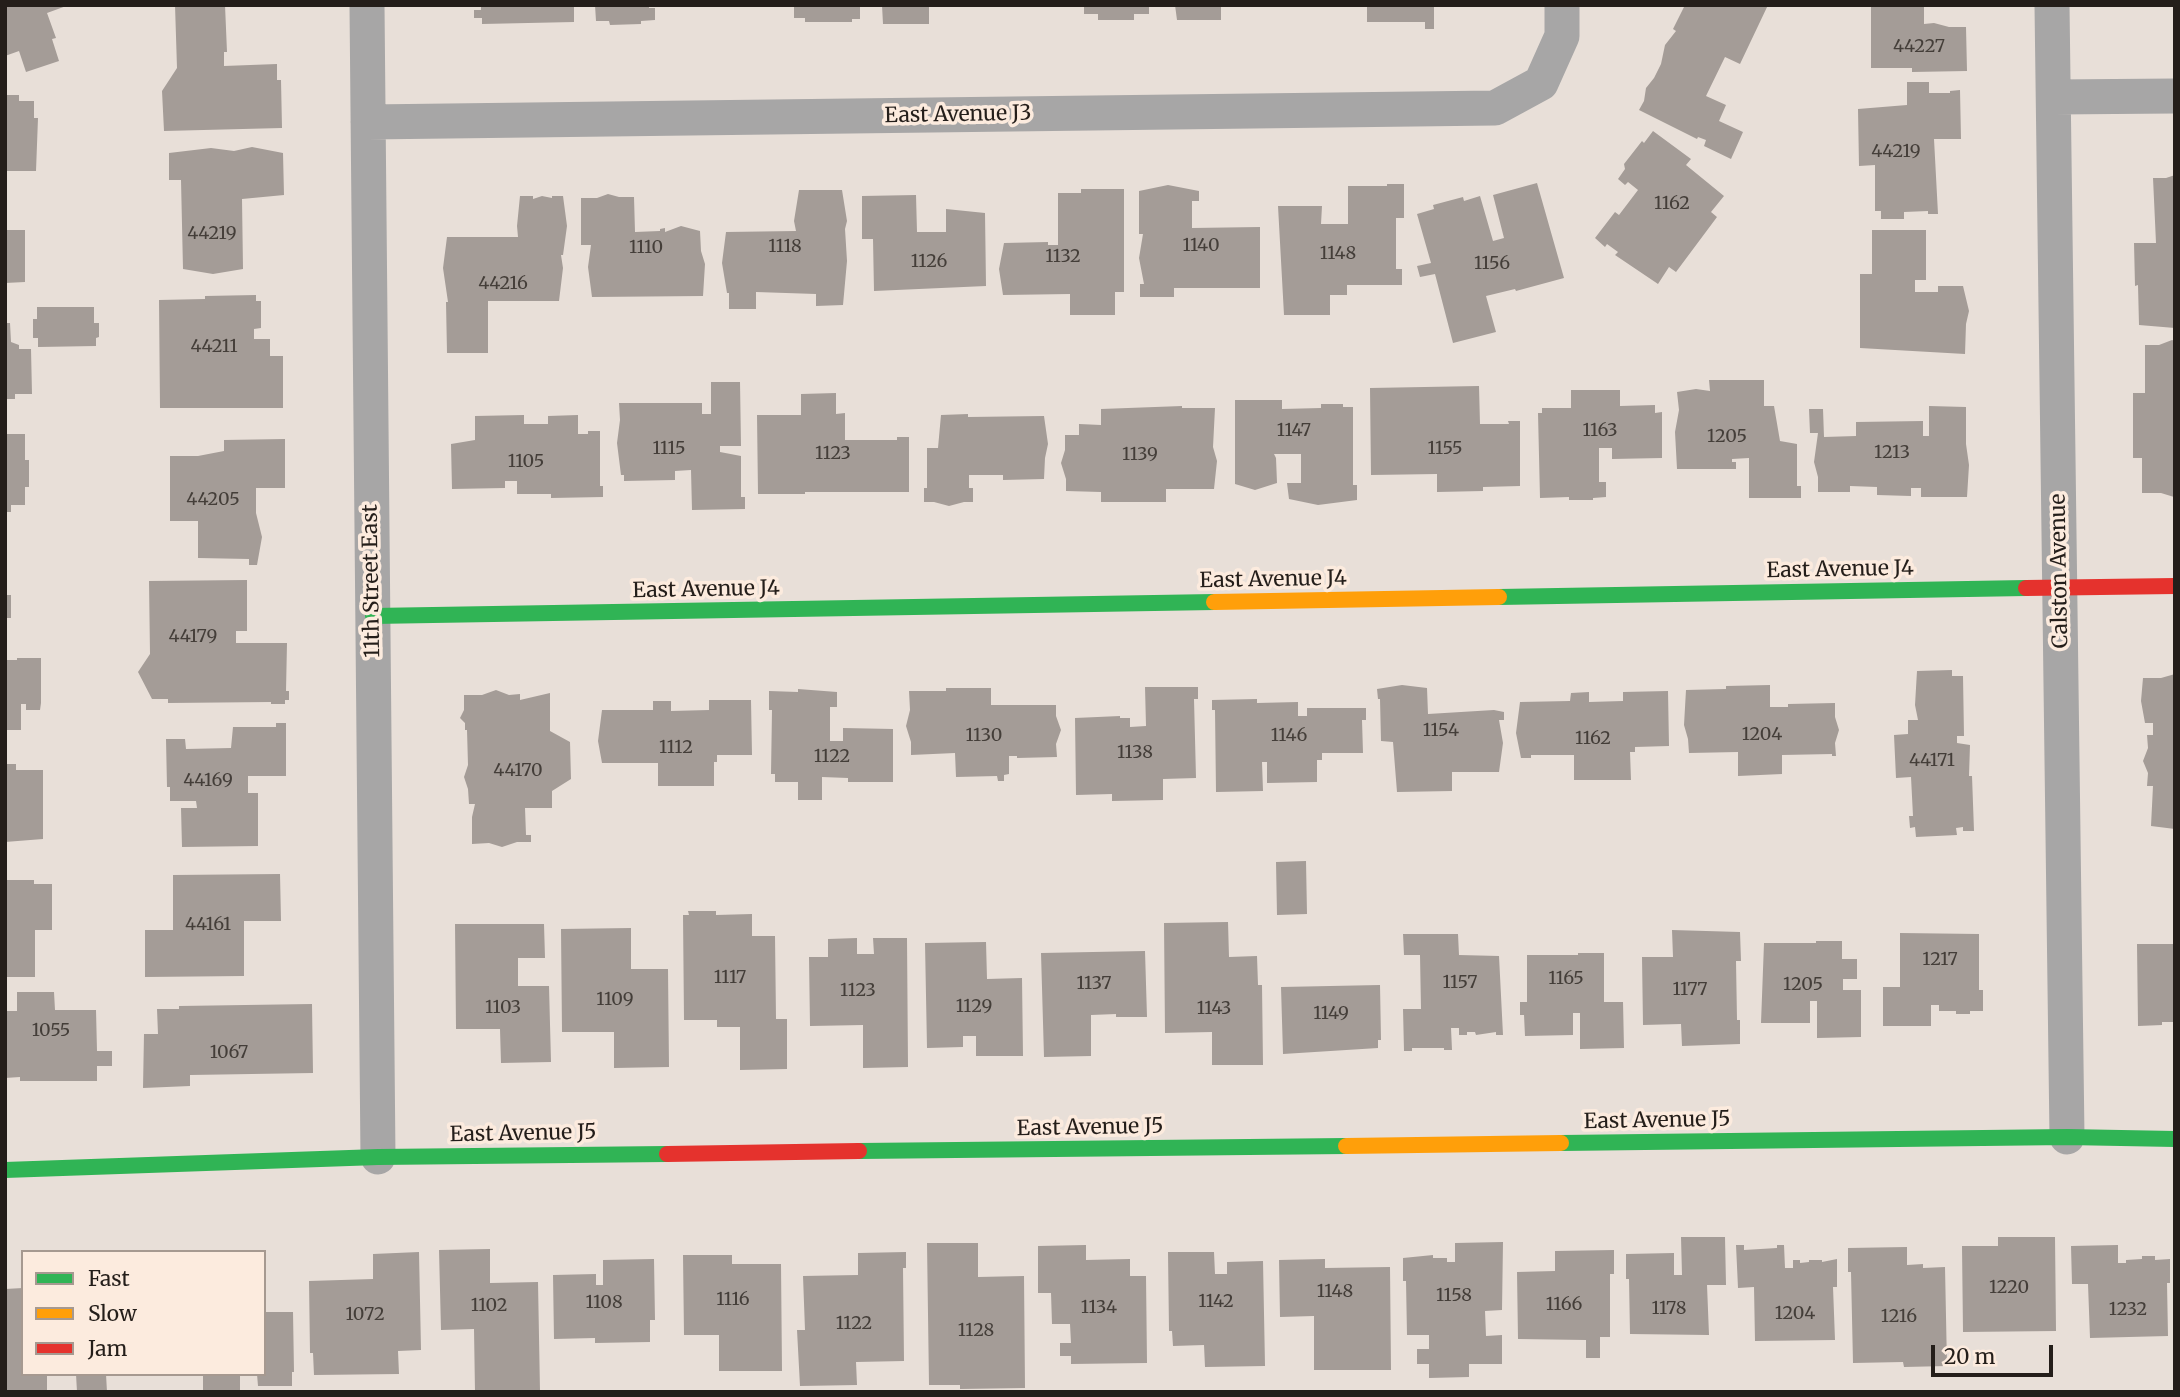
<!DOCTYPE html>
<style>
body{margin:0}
#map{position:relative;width:2180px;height:1397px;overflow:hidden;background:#e8dfd8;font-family:Merriweather,serif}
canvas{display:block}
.frame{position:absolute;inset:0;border:7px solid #241e1a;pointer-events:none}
.legend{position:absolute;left:21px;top:1250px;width:245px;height:126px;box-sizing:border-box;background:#fcebde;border:2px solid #a69990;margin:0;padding:9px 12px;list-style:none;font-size:21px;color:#241e1a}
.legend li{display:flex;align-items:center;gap:14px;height:35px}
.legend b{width:35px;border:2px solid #a69990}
.scale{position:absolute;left:1931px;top:1345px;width:122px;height:32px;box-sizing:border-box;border:4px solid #241e1a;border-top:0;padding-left:9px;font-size:21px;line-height:24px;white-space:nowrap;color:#241e1a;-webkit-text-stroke:5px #fcebde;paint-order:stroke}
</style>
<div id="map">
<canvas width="2180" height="1397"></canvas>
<div class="frame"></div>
<ul class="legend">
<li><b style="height:9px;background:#30b455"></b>Fast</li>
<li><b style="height:9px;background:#ff9f0a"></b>Slow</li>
<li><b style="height:9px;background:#e5322d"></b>Jam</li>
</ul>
<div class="scale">20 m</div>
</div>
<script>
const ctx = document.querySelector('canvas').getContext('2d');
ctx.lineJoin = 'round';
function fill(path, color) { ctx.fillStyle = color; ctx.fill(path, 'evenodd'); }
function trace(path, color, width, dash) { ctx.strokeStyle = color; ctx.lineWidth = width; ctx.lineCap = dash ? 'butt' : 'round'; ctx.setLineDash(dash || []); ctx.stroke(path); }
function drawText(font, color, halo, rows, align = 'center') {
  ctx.font = font + ' Merriweather,serif'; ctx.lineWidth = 7; ctx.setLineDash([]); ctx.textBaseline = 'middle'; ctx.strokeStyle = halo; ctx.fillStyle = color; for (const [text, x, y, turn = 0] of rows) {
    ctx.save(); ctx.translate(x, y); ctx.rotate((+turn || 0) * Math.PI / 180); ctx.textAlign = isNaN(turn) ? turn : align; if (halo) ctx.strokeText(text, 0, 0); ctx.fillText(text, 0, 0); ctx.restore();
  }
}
const building = new Path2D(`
 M5 5H69L47 13 56 38 52 39 59 61 26 72 19 51 5 56Z
 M175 5H225L227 52H224V66L277 64V80H281L282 128 164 131 162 91 177 68Z
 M481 5H574V22L482 24V18H474V10H481Z
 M595 5H649V8H655V20L641 21V24L610 25 609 21H596Z
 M794 5H860V19H852V22H805V18H794Z
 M882 5H929V24H883Z
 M1084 5H1149V14H1134V20H1098V14H1084Z
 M1175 5H1221V20H1177Z
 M1367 5H1434V29H1425V22H1367Z
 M1685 5H1768L1740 64 1725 57 1706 96 1726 105 1719 121 1743 132 1731 159 1704 146 1706 140 1698 137 1697 139 1639 110 1644 101 1646 88 1654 78 1661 64 1665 45 1676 31 1673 29Z
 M1871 5H1924V24L1934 23 1949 27H1966L1967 71 1912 72V68H1871Z
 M1907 82H1929V93H1950V91L1960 90 1961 139H1934L1938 214H1928V211L1904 212V219H1881V211H1875V165L1859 166 1858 109 1907 105Z
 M5 95H19V101H34V118H38L36 171H5Z
 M1653 131 1691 159 1686 165 1724 196 1711 212 1717 217 1676 272 1669 267 1658 284 1615 255 1618 252 1607 244 1605 247 1595 238 1615 212 1619 215 1638 190 1628 182 1625 185 1618 179 1625 169 1624 164 1642 141 1644 143Z
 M252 147 283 153 284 195 242 199 243 269 213 274 183 269 181 180H169V153L211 148 234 151Z
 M2175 175V328L2139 325 2138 285 2135 286 2134 243H2156L2153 178H2166Z
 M1537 183 1564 278 1516 291 1515 289 1486 296 1496 332 1453 343 1435 274 1420 277 1417 266 1431 263 1417 214 1434 209 1433 205 1463 197 1464 201 1480 196 1493 241 1504 238 1493 195Z
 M1387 184H1404V218H1396V269H1402V285H1347V295H1330V315H1284L1278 206H1322L1321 224H1348V186H1387Z
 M1168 185 1199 191V201H1192V228L1260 227V288H1174V297H1140V284H1144L1139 258 1143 234H1139V191Z
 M1081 189H1124V292H1115V315H1070V294L1003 295 999 269 1004 243 1048 242V245H1058V193H1081Z
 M799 190H842L847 221 845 229 847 261 843 305 816 306V294L756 292V309H729V293H727L722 263 726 232 796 231 794 221Z
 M608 194 619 197H634L635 232 660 231V229L665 228V232L681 226 700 231 701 251 705 264 703 296 592 297 588 267 591 245H581V198H597Z
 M916 195 917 232H946V209L985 213 986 286 874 291 873 239H862V196Z
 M520 196H533V199L542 196 552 198V196H563L567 226 563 255H561L563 268 559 301H488V353H447L446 302H448L443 268 447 237H518L517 226Z
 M5 230H25V282L5 283Z
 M1872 230H1926V280H1915V292H1938V286H1963L1969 311 1966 324 1965 354 1860 348V274H1872Z
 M256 295V301H261V328L254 329V339H270V356H283V408H160L159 300 205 299V296Z
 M37 307H94V323H99V337L96 338V346L38 347V338H33V319H37Z
 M5 323H10L11 342 19 345V349H31L32 394H15V399H5Z
 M2172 340 2175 341 2174 497 2161 493H2142V458H2133V393H2145V345H2159Z
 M1709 380H1764V406H1774L1780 441 1797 444V486H1801V498H1749V458L1732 459V462H1736V469H1677L1675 432 1679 410 1677 392 1696 389 1710 391Z
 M711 382H740L741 446H720V452L741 456V497H745V509L692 510 691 470 675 471V480L624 481V475H621L617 443 620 420 619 403H702V414H711Z
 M1479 386 1480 424H1509L1508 421H1520V486L1483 487V491L1437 492V474L1371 475 1370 388Z
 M1571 390H1620V406L1655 405V413L1662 412V458L1612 459V448H1599V482H1606V497L1593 498V500H1569V497L1540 498 1538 413H1542V408H1571Z
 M836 393V414L845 413V440H897V437H909V492H805V494H758L757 415H801V394Z
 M1235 400H1282V409L1321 408V404H1343V407H1353V485H1357V500L1318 505 1289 499 1287 483H1301V454H1274L1276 458 1277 483 1255 490 1235 484Z
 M1182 406V408H1215L1213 447 1217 461 1214 489H1166V502H1101V492L1066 491V479L1061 463 1065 450V435H1079V424L1101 425V409Z
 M1929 406 1966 407V444L1969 465 1967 497H1921V488H1911V496L1877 495V487L1850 486V492H1818V477L1814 462 1818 433H1810L1809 409H1823L1824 437 1856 436V422L1923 421V436H1929Z
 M968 414V417L1044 416 1048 444 1045 458 1044 479 1003 480V475H969V488H973V502H964L949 506 934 502H924V488H927V448H938L941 415Z
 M524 415V424H548V416L578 415V434H588V431H600V486H603V497L551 498V494H517V481H505V488L452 489 451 444 475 440V416Z
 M5 434H25V460H29V487H25V505H11V512H5Z
 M285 439V488H256V513L262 537 257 565H249V559L198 558V521H170V456H198L224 451V440Z
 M247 580V631H236V643H287L286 691H289V700H285V704H271V702L168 703V699H152L138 672 150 654 149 581Z
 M5 595H11V618H5Z
 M17 658H41V703L40 710H26V704H21V730H5V660H17Z
 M1952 670V676H1963L1964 736H1957V743L1970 745 1969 776H1972L1974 831H1963V827L1956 828 1957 835 1916 837 1915 827 1910 828 1909 816H1913L1911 777 1896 778 1894 735 1908 734V720H1918L1915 705 1917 671Z
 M2175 674V829L2151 826 2153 786H2147L2148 773 2143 761 2148 748 2147 735H2153V723H2145L2141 701 2143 678H2161Z
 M1402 685 1427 688 1428 714 1494 710 1504 712V720H1499L1503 743 1499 772H1452V791L1397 792 1393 742 1381 741 1380 699H1378L1377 689Z
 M1770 685V707H1788V704L1835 703V717L1839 730 1835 743 1836 756H1832V754L1782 755V774L1738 776V752L1689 753 1688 739 1684 725 1686 690 1726 689V686Z
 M1145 687H1198V699H1194L1196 778 1163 779V800L1112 801V794L1076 795 1075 718 1120 716V718H1130V727L1146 726Z
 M946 688H991V705H1056V716L1061 730 1056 744 1057 757 1017 758V756H1009V774L1004 775V781H998L997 776 956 777 955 753 911 755V742L906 726 910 710 909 691H946Z
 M798 689 837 692V707H830V741H843V728L893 729V782H848V778L822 777V800H798V782H775V774H771L772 710H769V691L798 692Z
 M496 690 509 695 520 694V700L550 693V731L570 742 571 779 552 791V808H525L526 835H531V842H517L502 847 489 843 472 844V817L475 804H469L468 789 464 777 468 765 467 730H465V723L460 718 464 710V695H482Z
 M1668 691 1669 746 1635 747V752H1630L1631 780H1574V755H1531V758H1521L1516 733 1520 702 1570 701 1571 693 1589 692V702L1623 701V692Z
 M1257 699V703L1298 702V716H1307V708H1366V720H1362L1363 753H1322V760H1317V782L1267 783V762H1262L1263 791 1216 792 1215 710H1212V700Z
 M709 700H751L752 755H717V762H714V786H658V763H602L598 741 602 710H653V701H671V711L709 710Z
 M276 723H286V776H248V793H258V846L182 847 181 808H197L196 801H170V787H167L166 739H185L186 749 231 748 233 727H276Z
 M5 764H16V770H43V839L5 842Z
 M1306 861 1307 914 1277 915 1276 862Z
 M280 874 281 921H244V976L145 977V930H173V875Z
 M5 880H34V884H52V930H35V977H5Z
 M688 911H716V915L752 914V936H775L776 1019H787V1069L740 1070V1027H717V1020H684L683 915H689Z
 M1228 922 1229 957 1257 956 1258 985H1262L1263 1065H1212V1032L1165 1033 1164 923Z
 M455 924H544L545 958H518V986H549L551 1062 501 1063 500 1029H456Z
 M631 928V969H668L669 1067 614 1068V1032H562L561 929Z
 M1672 930 1740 932 1741 961H1736L1737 1020H1740V1044L1682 1046 1681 1024 1643 1025 1642 957H1673Z
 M1900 933 1979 934V990H1983V1011H1970V1014H1956V1011H1939V1005H1931V1026H1883V987H1900Z
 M1403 934H1458L1459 955 1499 956 1503 1035H1496V1032L1476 1035 1475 1032H1467V1035H1459V1028H1451L1452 1050H1444V1048H1412V1051H1404L1403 1009H1421L1420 955H1404Z
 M857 938V954H874L873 938H907L908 1067 863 1068V1025L810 1026 809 957H828V939Z
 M1816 941H1842V959H1857V979H1843V990H1861V1037L1817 1038V1001H1810V1023H1761L1764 943H1816Z
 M986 942 987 979 1022 978 1023 1056H976V1036H963V1047L927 1048 925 943Z
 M2137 944H2175V1022H2162V1025L2138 1026Z
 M1145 951 1147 1017H1116V1014L1091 1015V1056L1044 1057 1041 953Z
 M1578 953H1604V1002H1623L1624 1048 1580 1049V1013H1573V1035L1525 1036 1524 1015H1520V1002H1527V955H1578Z
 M1380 985 1381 1040H1378V1048L1283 1054 1281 987Z
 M17 992H54L55 1010H96L97 1051H112V1066H97V1081H20V1077L5 1078V1011H17Z
 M312 1004 313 1073 190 1075V1086L143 1088 144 1034H158L157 1009H179V1006Z
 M1681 1237H1725L1726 1285H1707L1709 1335 1630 1334 1629 1279H1626V1254L1674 1253V1275H1682Z
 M1998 1237H2055L2056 1331 1963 1332 1962 1246H1998Z
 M1503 1242 1502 1310 1485 1311 1486 1336 1502 1335V1364H1469V1377L1429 1378V1364H1417V1349H1429V1335H1407L1406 1281H1403V1258L1433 1255V1258H1447V1262H1455V1243Z
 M927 1243H978V1277L1024 1276 1025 1388 960 1389V1385H929Z
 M1086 1245V1260L1130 1259V1276H1146L1147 1363 1071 1364V1356H1060V1343H1071L1070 1324H1052L1051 1293H1038V1246Z
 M1736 1245H1744V1250L1777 1248V1245H1784L1785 1268H1793V1260H1800V1263L1809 1262V1260H1822V1262L1837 1259V1287H1833L1835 1340 1755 1341 1754 1287 1738 1288Z
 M2118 1245V1263H2126V1260L2142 1259V1256H2155V1260L2170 1259V1283H2167L2168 1336 2090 1338 2088 1284H2072L2071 1246Z
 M1907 1247V1265L1923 1264V1268L1945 1267 1947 1366 1904 1367 1903 1362 1853 1363 1851 1272H1848V1248Z
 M490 1249V1283L538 1282 540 1391 475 1392 474 1329 441 1330 439 1250Z
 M1614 1250V1274H1610V1337H1600V1358H1586V1340L1518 1339 1517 1272 1555 1271V1251Z
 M419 1252 421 1350 398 1351 399 1374 314 1375 313 1353H310L309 1281 373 1279V1254Z
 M906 1252V1268H903L904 1361 856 1362 857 1385 800 1386 797 1330H805L803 1276 858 1275V1253Z
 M1168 1252H1214L1215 1274H1227V1262L1263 1261 1265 1366 1205 1367 1204 1345 1173 1346 1172 1331H1169Z
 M683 1255H732V1264H781L782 1371H719V1335H684Z
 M654 1259 655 1320H650V1342L595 1343V1338L554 1339 553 1275 596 1274V1285H603V1260Z
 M1325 1259V1268L1390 1267 1391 1370H1314V1316L1280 1317 1279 1260Z
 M23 1288V1374H47V1392H5V1289Z
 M264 1312H293L294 1372H292V1386H258L257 1374H264Z
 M76 1374H106L107 1392H77Z
 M203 1374H240V1392H203Z`);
const street = new Path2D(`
 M367 5 378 1157
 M2052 5 2067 1137
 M2054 97 2175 96
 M368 122 1495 108 1541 83 1562 36V5`);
const fast = new Path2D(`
 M1499 597 2026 588
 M373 616 1214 602
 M1561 1143 2067 1137 2175 1139
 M859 1151 1346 1146
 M5 1170 378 1157 667 1154`);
const slow = new Path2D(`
 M1214 602 1499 597
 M1346 1146 1561 1143`);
const jam = new Path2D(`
 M2026 588 2175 586
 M667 1154 859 1151`);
const numberNames = [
 ["44227",1919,47],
 ["44219",1896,152],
 ["1162",1672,204],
 ["44219",212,234],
 ["1140",1201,246],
 ["1118",785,247],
 ["1110",646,248],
 ["1148",1338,254],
 ["1132",1063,257],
 ["1126",929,262],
 ["1156",1492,264],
 ["44216",503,284],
 ["44211",214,347],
 ["1147",1294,431],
 ["1163",1600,431],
 ["1205",1727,437],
 ["1115",669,449],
 ["1155",1445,449],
 ["1213",1892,453],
 ["1123",833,454],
 ["1139",1140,455],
 ["1105",526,462],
 ["44205",213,500],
 ["44179",193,637],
 ["1154",1441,731],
 ["1204",1762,735],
 ["1130",984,736],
 ["1146",1289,736],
 ["1162",1593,739],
 ["1112",676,748],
 ["1138",1135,753],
 ["1122",832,757],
 ["44171",1932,761],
 ["44170",518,771],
 ["44169",208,781],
 ["44161",208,925],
 ["1217",1940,960],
 ["1117",730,978],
 ["1165",1566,979],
 ["1157",1460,983],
 ["1137",1094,984],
 ["1205",1803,985],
 ["1177",1690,990],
 ["1123",858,991],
 ["1109",615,1000],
 ["1129",974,1007],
 ["1103",503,1008],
 ["1143",1214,1009],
 ["1149",1331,1014],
 ["1055",51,1031],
 ["1067",229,1053],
 ["1220",2009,1288],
 ["1148",1335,1292],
 ["1158",1454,1296],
 ["1116",733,1300],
 ["1142",1216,1302],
 ["1108",604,1303],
 ["1166",1564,1305],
 ["1102",489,1306],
 ["1134",1099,1308],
 ["1178",1669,1309],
 ["1232",2128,1310],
 ["1204",1795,1314],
 ["1072",365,1315],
 ["1216",1899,1317],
 ["1122",854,1324],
 ["1128",976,1331]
];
const streetNames = [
 ["East Avenue J3",958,115,-1],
 ["East Avenue J4",1840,570,-1],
 ["Calston Avenue",2060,571,-91],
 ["East Avenue J4",1273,580,-1],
 ["11th Street East",372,581,-91],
 ["East Avenue J4",706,590,-1],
 ["East Avenue J5",1657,1121,-1],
 ["East Avenue J5",1090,1128,-1],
 ["East Avenue J5",523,1134,-1]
];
fill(building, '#a49c97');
trace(street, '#a7a6a6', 35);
trace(fast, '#30b455', 16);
trace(slow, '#ff9f0a', 16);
trace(jam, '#e5322d', 16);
drawText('18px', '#443e39', null, numberNames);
drawText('21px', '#241e1a', '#fcebde', streetNames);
</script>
